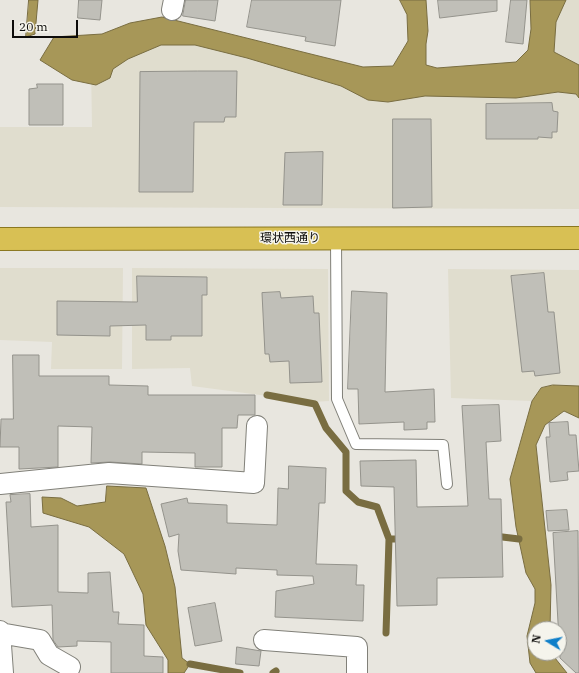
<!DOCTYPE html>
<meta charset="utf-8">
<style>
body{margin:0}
#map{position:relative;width:579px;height:673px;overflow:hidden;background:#e8e6df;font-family:"IBM Plex Serif",serif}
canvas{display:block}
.north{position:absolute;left:527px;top:621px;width:40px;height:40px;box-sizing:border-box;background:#f5f4ec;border:1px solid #989792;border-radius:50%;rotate:280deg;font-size:11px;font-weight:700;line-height:16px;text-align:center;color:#0d0c0a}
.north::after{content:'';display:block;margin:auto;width:14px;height:18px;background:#0f7fc9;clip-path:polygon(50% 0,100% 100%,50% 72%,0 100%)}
.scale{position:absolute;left:12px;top:20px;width:66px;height:18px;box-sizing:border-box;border:2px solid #0d0c0a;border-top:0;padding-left:5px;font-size:12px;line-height:14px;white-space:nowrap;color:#0d0c0a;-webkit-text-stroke:3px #f5f4ec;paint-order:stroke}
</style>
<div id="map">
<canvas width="579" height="673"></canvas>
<div class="north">N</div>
<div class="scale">20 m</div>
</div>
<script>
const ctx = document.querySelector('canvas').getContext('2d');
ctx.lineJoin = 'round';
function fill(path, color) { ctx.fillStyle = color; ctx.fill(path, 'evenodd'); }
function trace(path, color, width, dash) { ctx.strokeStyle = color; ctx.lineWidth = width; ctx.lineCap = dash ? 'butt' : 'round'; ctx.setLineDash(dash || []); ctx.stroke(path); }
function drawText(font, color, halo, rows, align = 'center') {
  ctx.font = font + ' "IBM Plex Serif","Noto Sans JP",serif'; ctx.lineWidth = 3; ctx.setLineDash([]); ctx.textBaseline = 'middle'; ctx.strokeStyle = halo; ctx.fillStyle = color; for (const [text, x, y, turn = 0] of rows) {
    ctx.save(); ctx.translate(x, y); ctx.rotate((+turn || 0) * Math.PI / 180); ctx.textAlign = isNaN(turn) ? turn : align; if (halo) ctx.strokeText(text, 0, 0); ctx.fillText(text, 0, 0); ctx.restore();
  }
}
const built = new Path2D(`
 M555 0H579V73L548 57Z
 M172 36 405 93 571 88 579 95V209L0 207V127H92L91 64Z
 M0 268H123L122 369H51L52 342 0 340Z
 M132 268 328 269 329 401 313 402 192 386 190 368 132 369Z
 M448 269 579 270V386L553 385 541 388 532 401 451 398Z`);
const water = new Path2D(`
 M29 0H38L35 34 26 37Z
 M400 0H426L428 31 426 44V65L437 68 516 62 528 50 531 29 530 0H566L556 22 554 52 579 65V98L576 94 558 92 516 98 425 96 388 102 368 100 341 86 247 58 195 45H161L128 59 113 69 110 78 96 85 72 80 40 60 54 37 102 34 130 23 162 17 363 67 393 66 408 41 407 15Z
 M553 385 579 386V418L564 411 545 425 536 445 551 585 550 629H535V653H551L567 673H536L530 663 527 636 535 603V589L526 573 516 527 510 479 532 401 541 388Z
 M107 486 146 488 165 546 175 587 182 658 190 664 184 673H168V660L146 625 143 594 124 554 89 527 43 513 42 497 61 498 77 506 105 502Z`);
const stream = new Path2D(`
 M267 395 315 404 326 428 346 452V491L358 502 377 507 389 539H403
 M494 536 519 539
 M386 633 389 539
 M190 664 240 673
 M273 673 276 671`);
const building = new Path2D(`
 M79 0H102L100 20 78 18Z
 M186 0H218L215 21 183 16Z
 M252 0H341L335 46 305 41 306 37 247 27Z
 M438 0H497V11L440 18Z
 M511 0H527L523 44 506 42Z
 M198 71H237L236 117H225L224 122H194L193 192H139L140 72Z
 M37 84H63V125H29V89L37 88Z
 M552 103 553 111 558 112 557 132H552V138L538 137V139H486V104Z
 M393 119H431L432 207 393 208Z
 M323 152 322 205H283L285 153Z
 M544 273 548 312H554L560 373 535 376 534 371 522 372 511 276Z
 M137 276 207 277V295H202V336H171V340H146V325L110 326V336L57 335V301L137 302Z
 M352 291 387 293 385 392 434 389 435 422H427V429L404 430V422L359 424 358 389H348Z
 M280 292 281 298 313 296 314 313H319L322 382 290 383 289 361 270 362 269 354H265L262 293Z
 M13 355H39V376H109V385L148 386V395H255V415H238L237 428H222V467H195V453L142 452V464L110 462 91 463 92 427 58 426V467L19 469V447H0L1 419H13Z
 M499 405 501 441 486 442 489 499H501L503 577 437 578V605L397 606 394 487 361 486 360 461 416 460 417 507 468 506 462 406Z
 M568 422 569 435H576L579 471 567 472 568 480 550 482 546 437H550L549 423Z
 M289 466 326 468 325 503H319L316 564 357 565 356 585H364L363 621 275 617 276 591 314 584 313 576 277 575V570L236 568V574L181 570 178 551 179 534 169 537 161 504 187 498 188 503 227 505V523L277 525 278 488 288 489Z
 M30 494 31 527 58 525V592L88 593V573L110 572 113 612H119L118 624 144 625V656L163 657V673H111V642L77 641V646L58 647 53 640 52 605 12 607 6 502H11L10 495Z
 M567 510 569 530 548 531 546 511Z
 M578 531 579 673H576L560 658 553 533Z
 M215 603 222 641 195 646 188 608Z
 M237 647 261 651 259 666 236 664Z`);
const service = new Path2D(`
 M336 239 337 399 356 444 443 445 447 484`);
const minor = new Path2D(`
 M172 10 174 0
 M0 484 109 473 254 483 257 426
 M0 631 3 673
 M0 633 40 640 49 655 70 667
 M264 640 357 647V673`);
const trunk = new Path2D(`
 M0 239 579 238`);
const streetNames = [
 ["環状西通り",290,239]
];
fill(built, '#e0ddce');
fill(water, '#a79758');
trace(water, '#796d41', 1);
trace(stream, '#796d41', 7);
fill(building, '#c0bfb8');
trace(building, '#94938c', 1);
trace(service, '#818079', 12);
trace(minor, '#818079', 22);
trace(trunk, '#8a771f', 24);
trace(service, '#fff', 10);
trace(minor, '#fff', 20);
trace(trunk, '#d8c054', 22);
drawText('12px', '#0d0c0a', '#f5f4ec', streetNames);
</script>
